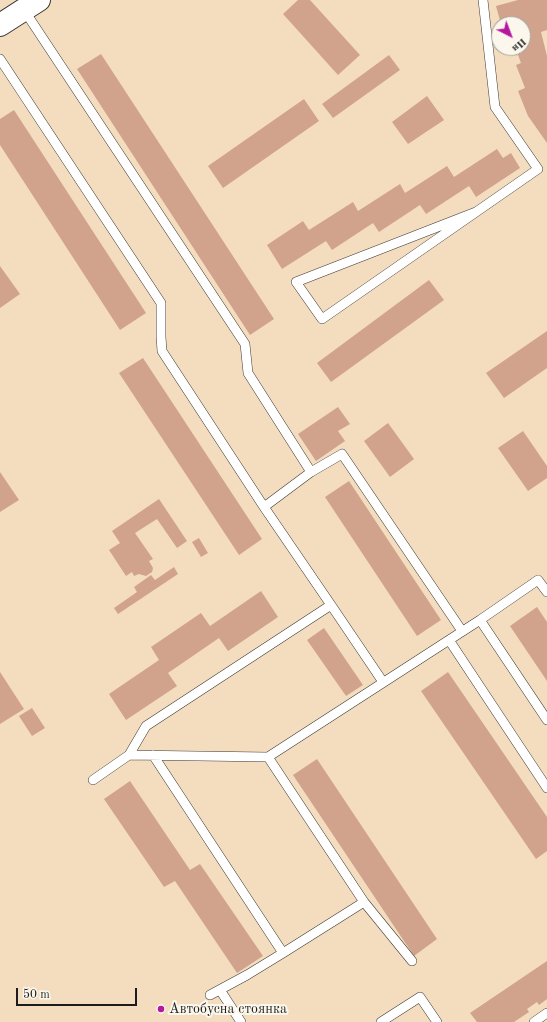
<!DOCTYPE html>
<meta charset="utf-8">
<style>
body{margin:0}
#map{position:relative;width:547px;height:1022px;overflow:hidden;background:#f4dcbf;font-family:"Old Standard TT",serif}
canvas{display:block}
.north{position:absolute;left:491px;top:16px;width:40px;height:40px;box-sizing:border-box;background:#fbf7ec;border:1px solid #a29f99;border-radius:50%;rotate:138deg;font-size:11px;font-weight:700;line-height:16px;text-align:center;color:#1c1c1c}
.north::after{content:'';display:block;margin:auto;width:14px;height:18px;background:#b5179e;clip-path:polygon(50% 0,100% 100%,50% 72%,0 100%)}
.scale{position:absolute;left:16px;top:988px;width:121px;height:18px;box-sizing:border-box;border:2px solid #1c1c1c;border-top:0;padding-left:5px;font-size:12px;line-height:14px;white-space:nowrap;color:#1c1c1c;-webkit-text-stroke:3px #fbf7ec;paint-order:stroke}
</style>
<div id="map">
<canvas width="547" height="1022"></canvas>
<div class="north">Пн</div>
<div class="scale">50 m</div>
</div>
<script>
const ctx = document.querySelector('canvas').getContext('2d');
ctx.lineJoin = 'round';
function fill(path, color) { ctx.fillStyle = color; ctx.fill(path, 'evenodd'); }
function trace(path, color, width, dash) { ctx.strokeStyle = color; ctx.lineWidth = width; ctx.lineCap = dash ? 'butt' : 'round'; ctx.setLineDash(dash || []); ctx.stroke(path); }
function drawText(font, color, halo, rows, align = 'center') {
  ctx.font = font + ' "Old Standard TT",serif'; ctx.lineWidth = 4; ctx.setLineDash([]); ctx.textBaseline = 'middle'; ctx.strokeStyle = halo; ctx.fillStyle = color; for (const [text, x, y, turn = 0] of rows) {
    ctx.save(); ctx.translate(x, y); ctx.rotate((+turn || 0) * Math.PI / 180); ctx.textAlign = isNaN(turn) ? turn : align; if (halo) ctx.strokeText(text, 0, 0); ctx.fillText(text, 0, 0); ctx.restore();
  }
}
const building = new Path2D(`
 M298 0H310L360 55 338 75 283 14Z
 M518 0H547V30L541 32 547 56V143L528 116 518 91 525 88 516 65 521 63 517 52 511 54 509 48H523V24H501L496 6Z
 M101 54 274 319 250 335 77 69Z
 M389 55 400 70 333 118 322 104Z
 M427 96 444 120 408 144 392 122Z
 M304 99 319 121 223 188 208 166Z
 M14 110 146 313 120 330 0 145V119Z
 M497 149 503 158 511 153 520 168 476 197 469 186 426 214 420 205 379 232 373 223 332 250 326 241 282 269 267 245 303 221 309 230 353 202 358 211 400 184 405 193 447 166 454 177Z
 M0 266 20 294 0 308Z
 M429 280 444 300 331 382 317 363Z
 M547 331V368L504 398 486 373Z
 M143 358 262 539 239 555 119 373Z
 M338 407 350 424 338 431 345 441 316 461 298 434Z
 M388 423 414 459 390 477 364 441Z
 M523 431 547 466V478L528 491 498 448Z
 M0 472 19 500 0 512Z
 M349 481 441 620 417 636 325 497Z
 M159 499 187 541 177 548 157 519 135 533 153 559 149 561 153 568 152 572 146 576 139 574 134 576 132 572 126 576 109 550 120 543 112 531Z
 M199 538 208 553 201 557 192 542Z
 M174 567 178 574 118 614 114 608 137 592 134 587 151 575 155 580Z
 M261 591 278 617 228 651 219 638 168 673 177 686 126 720 109 694 159 660 151 647 201 613 210 626Z
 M537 607 547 622V681L510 626Z
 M324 628 363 685 346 696 307 640Z
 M0 672 24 709 0 724Z
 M448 672 547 817V851L536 859 421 691Z
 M32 708 45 728 32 736 19 716Z
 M317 759 437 939 414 956 293 775Z
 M130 781 190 870 200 864 263 956 237 973 175 881 164 887 104 799Z
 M547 961V999L539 1005 537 1002 527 1009 529 1012 514 1022H477L470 1013Z`);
const lane = new Path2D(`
 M24 10 245 344 248 373 311 472
 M0 59 161 303V337L162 351 264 507 331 605
 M476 212 296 282 322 319 538 169 495 107 483 0
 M264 507 311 472 342 454 462 631
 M480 620 547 720
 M449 640 547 788
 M129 755 268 757 480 620 538 580 547 592
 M153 755 283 953 364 902 268 757
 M93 780 129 755 146 726 331 605 383 682
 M364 902 412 961
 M220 990 241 1022
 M210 995 247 975 283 953
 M381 1022 420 997 437 1022
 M534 1022 547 1013`);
const secondary = new Path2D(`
 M0 25 39 0`);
const markers = [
 [161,1009,4,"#b5179e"]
];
const poiNames = [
 ["Автобусна стоянка",169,1009]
];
fill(building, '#d1a38d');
trace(lane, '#3c3934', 10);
trace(secondary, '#3c3934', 24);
trace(lane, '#fff', 9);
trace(secondary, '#fff', 22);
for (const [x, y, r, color] of markers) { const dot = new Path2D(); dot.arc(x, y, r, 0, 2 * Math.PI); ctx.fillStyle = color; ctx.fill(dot); trace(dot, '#fbf7ec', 1.5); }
drawText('14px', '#1c1c1c', '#fbf7ec', poiNames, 'left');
</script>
